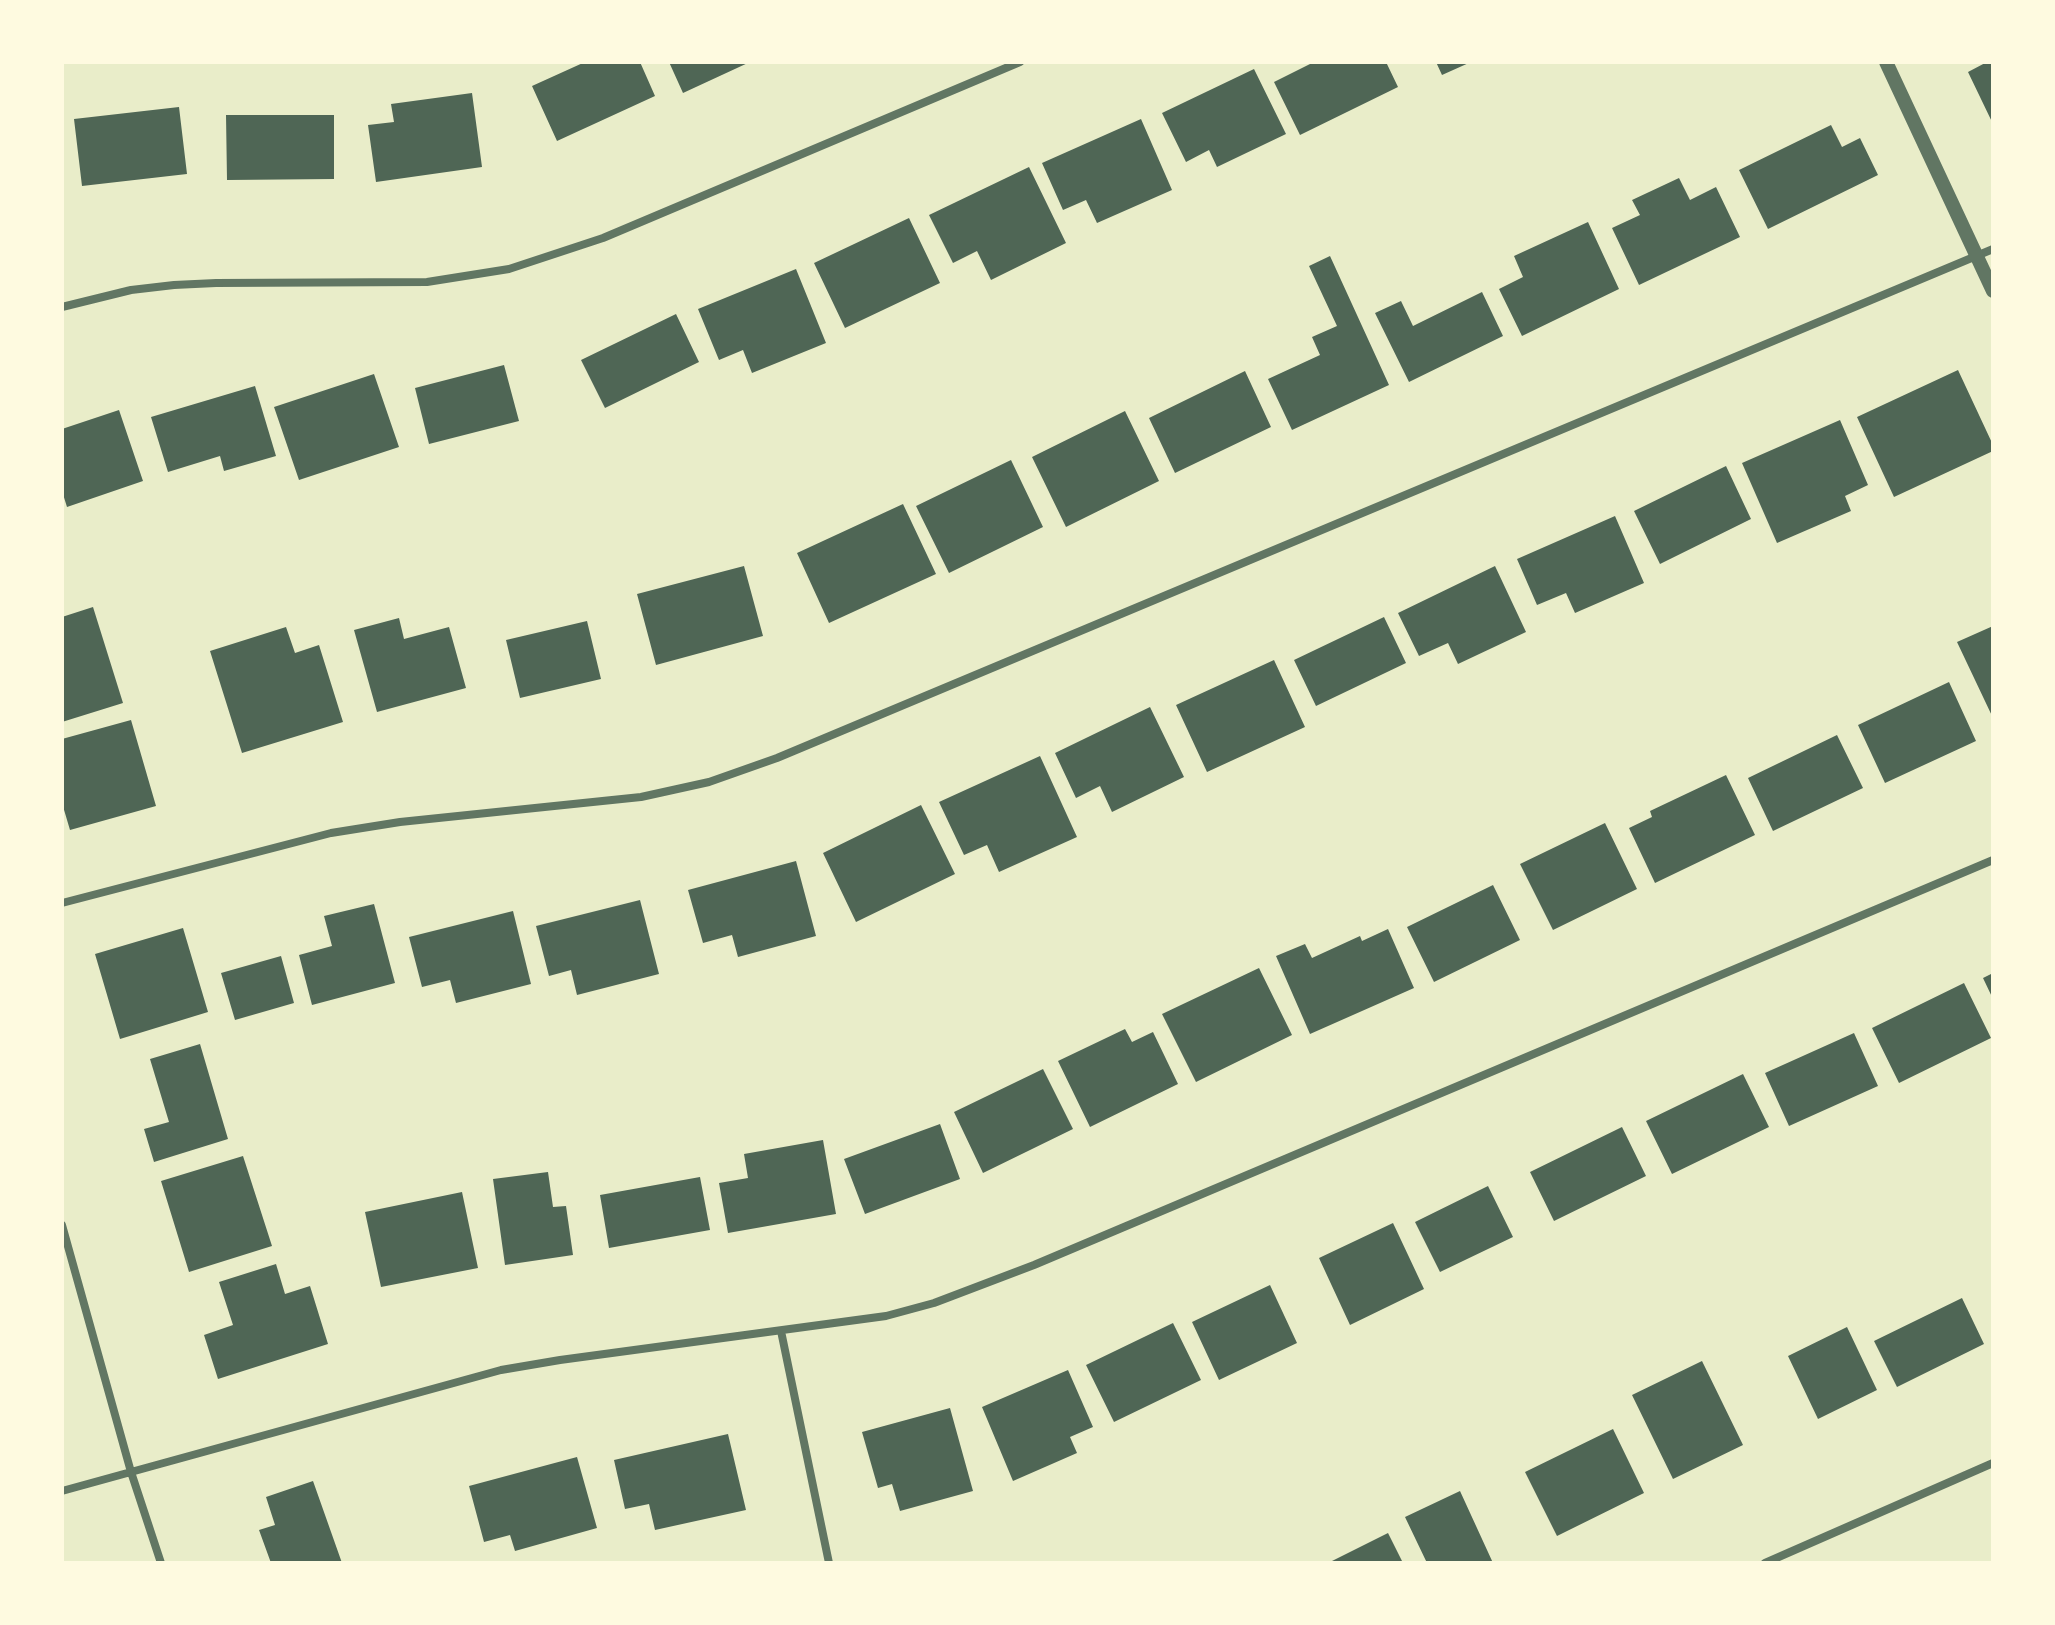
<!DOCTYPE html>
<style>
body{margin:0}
#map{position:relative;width:2055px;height:1625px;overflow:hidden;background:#e9edc9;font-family:Mulish,sans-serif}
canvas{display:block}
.frame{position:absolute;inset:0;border:64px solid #fefae0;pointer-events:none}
</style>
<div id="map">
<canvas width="2055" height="1625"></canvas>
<div class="frame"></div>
</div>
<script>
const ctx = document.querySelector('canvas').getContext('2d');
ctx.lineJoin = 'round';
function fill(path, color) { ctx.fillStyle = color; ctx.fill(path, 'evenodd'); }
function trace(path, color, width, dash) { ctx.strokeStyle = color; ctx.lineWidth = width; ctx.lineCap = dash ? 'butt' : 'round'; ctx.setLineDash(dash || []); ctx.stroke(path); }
const building = new Path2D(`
 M585 62H640L655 96 557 141 532 86Z
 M669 62H750L683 93Z
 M1314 62H1386L1398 87 1300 135 1274 82Z
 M1436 62H1471L1442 75Z
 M1987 62H1993V124L1968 72Z
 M1254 69 1286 134 1217 167 1209 150 1186 162 1162 113Z
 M472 93 482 167 376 182 368 125 394 122 391 104Z
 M179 107 187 174 82 186 74 119Z
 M226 115H334V179L227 180Z
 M1141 119 1172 190 1097 223 1086 200 1063 210 1042 163Z
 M1831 125 1842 147 1860 138 1878 175 1768 229 1739 170Z
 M1029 167 1066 243 991 280 977 251 953 263 929 215Z
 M1679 178 1690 200 1716 187 1740 237 1639 285 1612 228 1640 215 1632 200Z
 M909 218 940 283 845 328 814 263Z
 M1588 222 1619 289 1522 336 1499 289 1523 277 1514 256Z
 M1330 256 1389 385 1292 430 1268 379 1320 355 1312 337 1337 326 1309 266Z
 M796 269 826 343 752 373 743 350 719 360 698 309Z
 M1482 292 1503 336 1409 382 1375 313 1401 301 1413 326Z
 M676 314 699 362 605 408 581 360Z
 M504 365 519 421 429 444 415 388Z
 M1958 370 1993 445V451L1894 497 1857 417Z
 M1245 371 1271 427 1175 473 1149 418Z
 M374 374 399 447 299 480 274 407Z
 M255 386 276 456 224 471 220 456 168 472 151 417Z
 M119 410 143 481 67 507 62 491V429Z
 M1125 411 1159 481 1066 527 1032 457Z
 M1840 420 1868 485 1845 496 1851 511 1777 543 1742 463Z
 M1011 460 1043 527 949 573 916 506Z
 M1726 466 1751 519 1660 564 1634 511Z
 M903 504 936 574 829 623 797 553Z
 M1615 516 1644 583 1575 613 1566 593 1537 605 1517 559Z
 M744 566 763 636 656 665 637 594Z
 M1495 566 1526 632 1458 664 1448 643 1419 656 1398 613Z
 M93 607 123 703 62 722V617Z
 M1384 617 1406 663 1316 706 1294 660Z
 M399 618 404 639 449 627 466 688 377 712 354 630Z
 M587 621 601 679 520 698 506 640Z
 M1993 626V718L1957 642Z
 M286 627 295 653 319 645 343 722 242 753 210 651Z
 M1274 660 1305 727 1207 772 1176 705Z
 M1949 682 1976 741 1885 783 1858 725Z
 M1150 707 1184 777 1112 812 1100 786 1076 798 1055 753Z
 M131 720 156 806 70 830 62 803V739Z
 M1837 735 1863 788 1773 831 1748 778Z
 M1040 756 1077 837 999 872 987 845 964 855 939 802Z
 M1726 775 1755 835 1655 883 1629 828 1652 817 1650 811Z
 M921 805 955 874 856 922 823 853Z
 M1605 823 1637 889 1553 930 1520 864Z
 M796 861 816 936 738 957 732 935 703 943 688 890Z
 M1493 885 1520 940 1434 982 1407 927Z
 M640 900 659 974 577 995 571 970 549 976 536 926Z
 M374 904 395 983 312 1005 299 955 332 946 324 916Z
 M513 911 531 984 456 1003 450 980 422 987 409 937Z
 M183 928 208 1012 120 1039 95 954Z
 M1388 929 1414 988 1310 1034 1276 956 1305 944 1312 958 1360 936 1362 941Z
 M281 956 294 1003 235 1020 221 973Z
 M1259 968 1292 1035 1196 1082 1162 1014Z
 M1993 973V999L1983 978Z
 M1964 983 1991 1038 1899 1083 1872 1028Z
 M1125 1029 1132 1042 1153 1032 1178 1084 1090 1127 1058 1061Z
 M1854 1033 1878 1086 1789 1126 1765 1073Z
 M200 1044 228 1139 154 1162 144 1129 169 1122 150 1059Z
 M1043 1069 1073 1129 983 1173 954 1112Z
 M1743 1074 1769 1127 1672 1174 1646 1121Z
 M940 1124 960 1179 865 1214 844 1159Z
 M1622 1127 1646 1176 1554 1221 1530 1172Z
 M823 1140 836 1214 728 1233 719 1183 748 1178 744 1154Z
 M243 1156 272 1246 189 1272 161 1181Z
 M548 1172 553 1207 566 1206 573 1255 505 1265 493 1179Z
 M700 1177 710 1230 609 1248 600 1195Z
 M1488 1186 1513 1237 1440 1272 1415 1222Z
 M462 1192 478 1268 381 1287 365 1212Z
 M1393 1223 1424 1289 1350 1325 1319 1258Z
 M276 1264 285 1294 310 1286 328 1344 218 1379 204 1335 233 1325 219 1282Z
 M1270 1285 1297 1343 1219 1380 1192 1322Z
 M1962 1298 1984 1344 1897 1387 1874 1341Z
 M1173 1323 1201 1380 1114 1422 1086 1365Z
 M1847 1327 1877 1390 1818 1419 1788 1356Z
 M1702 1361 1743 1445 1673 1479 1632 1395Z
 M1068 1370 1093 1427 1070 1437 1077 1453 1013 1481 982 1407Z
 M950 1408 973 1491 900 1511 892 1484 878 1488 862 1432Z
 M1613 1429 1644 1493 1557 1536 1525 1472Z
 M728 1434 746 1510 655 1530 649 1504 625 1509 614 1460Z
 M577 1457 597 1528 515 1551 510 1535 484 1542 469 1486Z
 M313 1481 342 1563H271L259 1530 275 1525 266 1497Z
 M1460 1491 1493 1563H1427L1405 1517Z
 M1388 1533 1403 1563H1328Z`);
const minor = new Path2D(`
 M62 307 131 290 174 285 216 283 427 282 509 269 603 238 1020 62
 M62 903 331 833 400 822 641 797 709 782 777 758 1993 249
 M62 1225 131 1472 161 1563
 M781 1331 829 1563
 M62 1491 501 1370 560 1360 886 1316 934 1303 1034 1265 1993 860
 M1765 1563 1993 1463`);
const tertiary = new Path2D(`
 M1886 62 1993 291`);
fill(building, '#4f6655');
trace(minor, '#617663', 8);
trace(tertiary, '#617663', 14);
</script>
